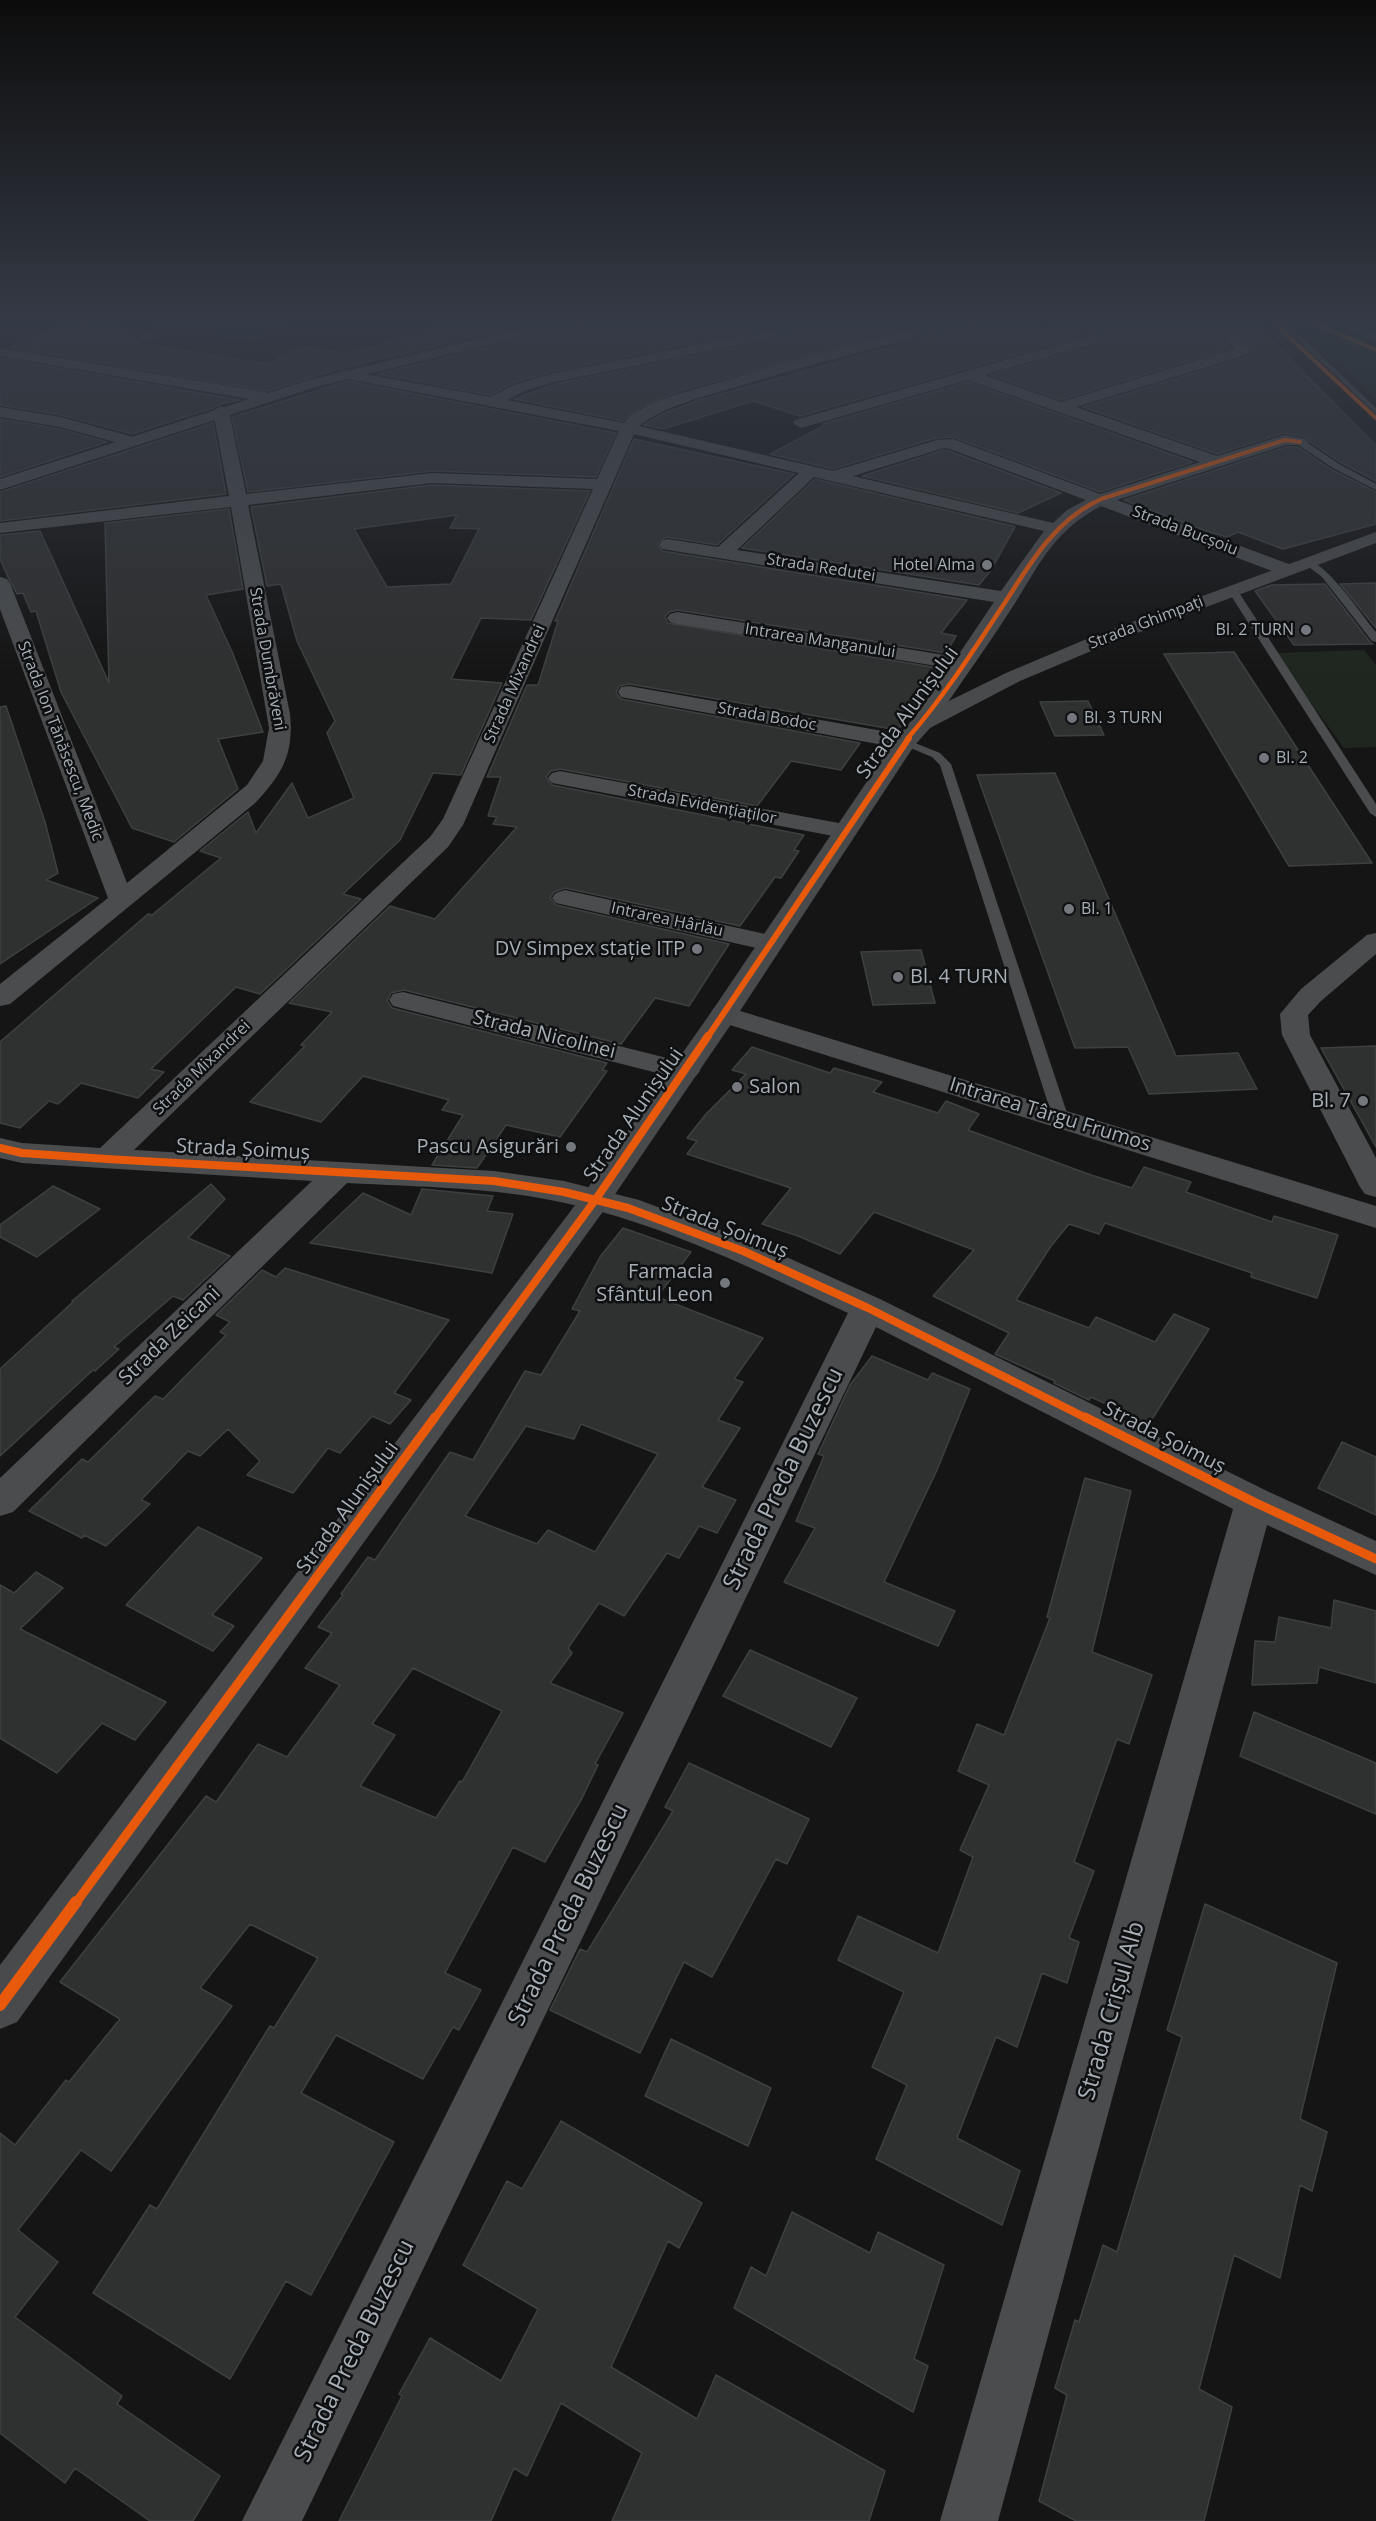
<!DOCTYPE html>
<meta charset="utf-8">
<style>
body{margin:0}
canvas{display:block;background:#151515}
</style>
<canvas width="1376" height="2521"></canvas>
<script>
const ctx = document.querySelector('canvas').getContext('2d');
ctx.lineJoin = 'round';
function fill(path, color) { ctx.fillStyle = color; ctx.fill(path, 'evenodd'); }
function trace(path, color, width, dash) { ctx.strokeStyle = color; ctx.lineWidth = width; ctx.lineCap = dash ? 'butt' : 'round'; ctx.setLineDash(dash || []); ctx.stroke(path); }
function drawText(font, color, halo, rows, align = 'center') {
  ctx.font = font + ' "Open Sans",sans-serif'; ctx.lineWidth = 5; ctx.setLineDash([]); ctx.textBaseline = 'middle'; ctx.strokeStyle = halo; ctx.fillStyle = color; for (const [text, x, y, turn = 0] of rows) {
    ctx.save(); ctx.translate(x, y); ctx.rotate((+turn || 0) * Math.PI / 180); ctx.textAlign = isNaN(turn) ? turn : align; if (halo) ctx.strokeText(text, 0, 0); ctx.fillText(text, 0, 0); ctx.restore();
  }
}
const green = new Path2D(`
 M133 320H299L254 340Z
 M1287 320H1303L1376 351V399Z
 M1364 650 1376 665V747L1344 748 1274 653Z`);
const building = new Path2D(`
 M486 320H545L342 368 268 391 10 347 75 322 154 335 135 343 268 364 303 347 349 354 456 322 464 325Z
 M582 320H809L551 372 513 383 490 395 378 374 579 325Z
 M852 320H938L680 391 641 407 623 421 514 399 555 384 843 326Z
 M974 320H1037L1038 332 1058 327 1087 332 1082 336 800 416 753 401 663 429 644 425 662 414 699 400 971 325Z
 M1170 320H1208L1231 348 1061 400 991 375 1094 346 1102 341 1106 334 1105 330Z
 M1228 320H1251L1376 445V481L1340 462 1310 442 1306 437 1284 433 1217 454 1083 407 1250 356 1253 350Z
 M0 358 240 400 220 404 213 408 132 434 61 415 0 405Z
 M348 381 616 433 596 477 432 471 248 492 232 417Z
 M968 382 1193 462 1100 492 953 437 936 438 833 469 770 454 825 425 823 424Z
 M0 419 60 429 107 442 0 477Z
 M213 423 226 494 0 521V492Z
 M634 439 794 474 717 545 667 537 657 544 662 551 967 600 941 633 956 636 946 653 677 610 669 612 665 617 668 623 938 668 926 690 898 730 629 684 619 686 616 693 621 699 860 743 841 770 791 761 757 806 560 769 551 771 546 777 552 785 804 835 794 850 799 851 781 878 775 877 740 926 565 888 554 892 550 898 556 905 729 944 689 1006 655 998 621 1044 404 990 391 993 387 1001 392 1008 607 1063 602 1070 607 1071 560 1137 506 1125 477 1168 432 1165 463 1115 442 1110 449 1100 363 1076 321 1122 250 1102 305 1046 301 1045 332 1012 289 1003 390 906 435 919 517 827 493 824 497 817 488 816 501 777H487L527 685H538L558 621H555Z
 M1286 447H1298L1332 470 1376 492V524L1283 549 1238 532 1227 537 1206 531 1124 500Z
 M944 450 949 451 1061 493 1018 513 862 476Z
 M815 479 1013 526 1015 527 991 570 979 585 742 548Z
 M432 485 590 491 531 620 481 618 451 679 502 683 461 775 433 773 400 840 343 894 361 899 260 994 236 987 151 1069 164 1072 138 1098 81 1083 58 1104 49 1101 20 1128 0 1123V1042L148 914 152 915 221 858 200 851 248 812 256 833 292 783 308 818 354 798 327 733 335 721 297 641 281 584 267 586 251 507ZM457 515 450 528 479 529 451 584 387 587 354 529Z
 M229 509 243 589 206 595 233 654 263 732 218 739 238 789 174 842 132 828 61 692 36 611 31 612 23 593 17 594 8 577 0 559V535L40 531 109 683 105 523Z
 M1376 583V628L1340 584Z
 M1325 584 1370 642 1373 644 1294 645 1255 591 1271 585Z
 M1234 652 1372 863 1289 866 1164 654Z
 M1088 701 1104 735 1055 736 1040 702Z
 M6 706 45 822 58 873 46 880 98 898 0 964V707Z
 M1055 773 1176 1056 1238 1053 1257 1089 1149 1094 1128 1047 1075 1048 977 775Z
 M921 950 935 1003 873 1005 861 952Z
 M1376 1046V1147L1321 1048Z
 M752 1047 830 1073 834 1068 882 1082 873 1092 938 1113 946 1101 979 1114 968 1130 1091 1175 1132 1188 1144 1167 1191 1182 1186 1192 1272 1222 1274 1216 1338 1235 1317 1298 1251 1277 1252 1273 1105 1223 1099 1234 1069 1224 1051 1246 1016 1300 1089 1328 1096 1317 1155 1342 1174 1314 1209 1329 1149 1424 1091 1397 1089 1400 1054 1383 1055 1381 995 1354 1009 1333 933 1296 974 1250 874 1212 840 1254 798 1236 762 1224 791 1188 687 1154 697 1141 687 1138 706 1114 746 1074 732 1070Z
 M211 1184 225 1199 188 1238 230 1256 183 1300 173 1296 114 1347 119 1349 95 1371 93 1370 0 1456V1369L73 1302 72 1301Z
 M53 1186 100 1209 37 1257 0 1237V1225Z
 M422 1189 493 1196 487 1211 513 1214 492 1273 310 1243 363 1193 411 1215Z
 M623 1228 691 1252 657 1297 763 1338 734 1379 743 1382 718 1420 740 1428 702 1487 736 1500 717 1533 699 1526 679 1558 667 1553 624 1616 599 1603 568 1648 572 1653 550 1683 623 1713 595 1764 598 1765 582 1798 545 1862 513 1847 445 1973 481 1990 459 2030 453 2027 423 2079 336 2035 301 2093 394 2142 311 2295 286 2281 230 2379 93 2293 150 2205 157 2209 270 2026 274 2028 318 1958 250 1924 200 1988 232 2006 111 2171 81 2150 18 2230 58 2262 15 2317 122 2396 117 2404 220 2476 193 2521H150L75 2468 65 2483 0 2433V2133L15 2145 66 2080 69 2082 120 2019 60 1982 206 1796 216 1802 258 1744 287 1757 340 1685 305 1668 332 1633 318 1627 343 1595 341 1594 368 1557 375 1560 450 1452 473 1460 525 1371 541 1375 580 1311 572 1309 600 1257ZM581 1424 658 1454 595 1552 548 1530 537 1544 465 1516 526 1426 574 1439ZM413 1668 502 1711 462 1782 460 1781 436 1818 360 1786 395 1735 372 1724Z
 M285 1268 449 1320 394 1393 411 1400 390 1424 372 1416 340 1453 328 1448 293 1493 247 1475 260 1461 228 1429 200 1456 188 1451 141 1500 150 1504 106 1546 84 1535 82 1538 29 1511 82 1459 88 1462 155 1396 163 1399 226 1335 220 1332 230 1322 216 1315 262 1270 276 1277Z
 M872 1356 928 1380 932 1373 970 1389 937 1470 884 1582 955 1611 938 1646 784 1582 815 1528 796 1521 824 1456 818 1454 850 1385Z
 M1342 1442 1376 1457V1515L1318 1488Z
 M1085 1478 1131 1491 1092 1652 1152 1675 1129 1744 1117 1739 1074 1862 1094 1871 1069 1938 1079 1942 1067 1983 1042 1973 1017 2047 996 2037 957 2138 1020 2171 1002 2225 876 2159 907 2085 872 2067 904 1992 838 1960 858 1916 938 1953 973 1857 960 1850 989 1785 958 1771 977 1724 1004 1735 1050 1618 1047 1617Z
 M198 1527 262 1558 212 1615 234 1626 213 1651 126 1605Z
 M36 1572 63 1588 20 1629 166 1702 135 1740 102 1723 57 1773 0 1738V1585L14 1593Z
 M1334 1600 1376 1611V1683L1319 1667 1317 1683 1252 1685 1255 1641 1275 1642 1279 1617 1331 1628Z
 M750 1650 857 1698 831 1747 723 1696Z
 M1254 1712 1376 1763V1814L1240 1756Z
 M689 1763 809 1819 787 1864 776 1859 712 1977 684 1962 640 2053 550 2010 580 1949 587 1952 673 1811 665 1807Z
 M1205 1904 1337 1963 1300 2119 1327 2132 1312 2191 1300 2185 1280 2278 1234 2255 1199 2389 1232 2407 1204 2521H1076L1039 2501 1067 2395 1055 2388 1075 2320 1079 2322 1103 2245 1117 2252 1182 2037 1167 2030Z
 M671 2039 771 2088 748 2146 645 2096Z
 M561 2121 702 2203 679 2248 668 2241 611 2367 697 2419 716 2375 885 2471 869 2521H612L642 2453 561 2403 527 2476 514 2468 491 2521H339L402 2396 399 2394 430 2338 501 2381 538 2309 463 2265 507 2181 522 2189Z
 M792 2212 870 2253 878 2232 944 2265 914 2359 928 2366 913 2412 734 2308 751 2267 766 2276Z`);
const lane = new Path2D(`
 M1277 320H1284L1376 408V414Z
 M1297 440H1303L1339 464 1376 484V490L1333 468 1297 444Z
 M1305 560C1324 558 1363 617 1376 632V642L1372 641 1322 577 1305 564Z
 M1230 589 1238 591 1376 804V817L1370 813 1228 591Z
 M905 739 940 753 951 764 1069 1119 1066 1122 1061 1124 1053 1119 940 765 932 757 901 744 899 742Z`);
const street = new Path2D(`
 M821 320H850L843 324 554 382 524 391 507 400 624 423C641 401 691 391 717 383 793 360 871 340 948 320H972L970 323C892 344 813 363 736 387 703 397 666 405 639 426L833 471 937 440 953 439 1100 494 1200 462 968 380 801 428 793 423 795 420 1083 338 1090 333 1088 329 1051 324 1044 320H1144L1137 324 1102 328 1104 333 1100 340 1093 344 984 375 1061 402 1235 349 1210 320H1225L1249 348 1251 351 1249 354 1076 407 1217 456 1285 435 1306 439 1308 442 1306 445H1286L1117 500 1294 566 1296 570 1294 574H1280L1101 506C1056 530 1042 559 1017 600 989 644 960 684 930 728L922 730 914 728 911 723 949 668 677 624 670 622 667 618 670 614 677 612 957 657 994 602 662 549 659 545 662 541 668 539 718 547 799 473 634 434 463 825 448 847 134 1150 494 1171 564 1181 639 1200 755 1243 880 1299 1267 1491 1376 1541V1575L1267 1525 998 2521H940L1233 1509 876 1327 302 2521H242L848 1313C757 1271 664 1224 565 1203 494 1187 420 1187 347 1183L13 1512 0 1516V1478L312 1181 22 1163 0 1158V1138L22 1143 100 1148 430 837 443 819 593 489 432 483 248 505 290 714C294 754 282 775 254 804L10 1004 0 1006V984L108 898 0 609V577L7 579 10 583 127 883 247 785 263 761 269 728 231 507 0 533V523L229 496 213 411 221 406 229 411 246 494 432 473 597 479 619 431 343 378 336 374 343 370 490 397 514 385 551 374ZM944 448 950 449 1086 500 1067 510 1053 523 853 476ZM814 477 1044 531 1001 591 737 550Z
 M0 348 266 392 274 397 266 402 0 356Z
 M0 407 61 417 136 438 138 441 130 446 60 427 0 417Z
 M629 686 905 735 913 737 916 742 913 747 905 749 621 697 618 692 621 687Z
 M560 771 844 824 853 826 856 831 853 836 844 838 552 783 548 778 552 773Z
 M565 890 770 935 779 937 783 943 779 949 770 951 556 903 552 898 556 893Z
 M1376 933V954L1321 1001 1308 1015 1310 1035 1376 1158V1197L1365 1194 1360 1187 1282 1035 1280 1014 1301 989 1367 935Z
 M403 992 695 1065 700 1071 695 1077 685 1080 393 1006 389 1000 393 994Z
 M724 1006 1376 1206V1228L714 1020 710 1014 714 1008Z`);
const secondary = new Path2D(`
 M555 320H580L578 323 319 386 0 490V479L309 380Z
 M1376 532V543L1103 646 1020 681 930 728 914 746 738 1014 607 1206 17 2022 0 2029V1965L585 1192 712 1011 897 737 914 718 1006 673 1089 638Z`);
const primary = new Path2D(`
 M1327 320H1346L1376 333V342Z`);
const tram = new Path2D(`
 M1348 320 1376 332`);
const cyclewayFar5 = new Path2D(`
 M1271 320 1376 418
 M1306 320 1376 350
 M1090 505 1101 499 1285 440 1300 442`);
const cyclewayFar4 = new Path2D(`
 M907 739C941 700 970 656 998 613 1025 573 1048 527 1093 503`);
const cyclewayFar3 = new Path2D(`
 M707 1038 909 738`);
const cyclewayFar2 = new Path2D(`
 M0 1148 22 1153 107 1159 494 1181 564 1192 628 1208 743 1251 868 1308 1088 1419
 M434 1419 596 1199 708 1036`);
const cyclewayFar1 = new Path2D(`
 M1085 1417 1254 1502 1376 1559
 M75 1904 435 1417`);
const cycleway = new Path2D(`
 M0 2005 76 1902`);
const markers = [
 [987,565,6,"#74787e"],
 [1306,630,6,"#74787e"],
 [1072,718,6,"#74787e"],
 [1264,758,6,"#74787e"],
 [1069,909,6,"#74787e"],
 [697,949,6,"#74787e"],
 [898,977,6,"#74787e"],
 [737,1087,6,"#74787e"],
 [1363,1101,6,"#74787e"],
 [571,1147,6,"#74787e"],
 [725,1283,6,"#74787e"]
];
const farStreetnames = [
 ["Strada Bucșoiu",1185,531,21],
 ["Strada Redutei",821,568,9],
 ["Strada Ghimpați",1146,623,-21],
 ["Intrarea Manganului",820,641,9],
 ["Strada Dumbrăveni",267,659,80],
 ["Strada Mixandrei",515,684,-66],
 ["Strada Bodoc",767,717,10],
 ["Strada Ion Tănăsescu, Medic",60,741,69],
 ["Strada Evidențiaților",702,805,11],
 ["Intrarea Hârlău",667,920,12],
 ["Strada Mixandrei",202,1068,-44]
];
const farPoinames = [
 ["Hotel Alma",975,565,"right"],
 ["Bl. 2 TURN",1294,630,"right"],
 ["Bl. 3 TURN",1084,718],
 ["Bl. 2",1276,758],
 ["Bl. 1",1081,909]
];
const streetNames = [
 ["Strada Alunișului",908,713,-54],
 ["Strada Nicolinei",544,1035,14],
 ["Strada Alunișului",634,1115,-55],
 ["Intrarea Târgu Frumos",1050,1115,17],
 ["Strada Șoimuș",243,1150,3],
 ["Strada Șoimuș",725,1228,22],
 ["Strada Zeicani",170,1336,-44],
 ["Strada Șoimuș",1164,1438,27],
 ["Strada Alunișului",348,1508,-54]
];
const poiNames = [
 ["DV Simpex stație ITP",685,949],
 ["Bl. 4 TURN",910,977,"left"],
 ["Salon",749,1087,"left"],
 ["Bl. 7",1351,1101],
 ["Pascu Asigurări",559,1147],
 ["Farmacia",713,1272],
 ["Sfântul Leon",713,1295]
];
const nearStreetnames = [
 ["Strada Preda Buzescu",784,1479,-64],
 ["Strada Preda Buzescu",569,1915,-64],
 ["Strada Crișul Alb",1112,2011,-74],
 ["Strada Preda Buzescu",355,2351,-64]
];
fill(green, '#1f261f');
fill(building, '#2f3030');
trace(building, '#3d4041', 1.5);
fill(lane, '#4a4c4e');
fill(street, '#4a4c4e');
fill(secondary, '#494a4c');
fill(primary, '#4c4e50');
trace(tram, '#4a4c4e', 1.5);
trace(cyclewayFar5, '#e8590c', 4);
trace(cyclewayFar4, '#e8590c', 4.5);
trace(cyclewayFar3, '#e8590c', 6);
trace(cyclewayFar2, '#e8590c', 8);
trace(cyclewayFar1, '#e8590c', 9);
trace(cycleway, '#e8590c', 12);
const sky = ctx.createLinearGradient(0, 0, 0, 673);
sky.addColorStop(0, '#0c0c0c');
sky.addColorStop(0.48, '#353b46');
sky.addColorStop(1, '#353b4600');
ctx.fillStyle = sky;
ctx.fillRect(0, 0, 1376, 673);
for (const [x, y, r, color] of markers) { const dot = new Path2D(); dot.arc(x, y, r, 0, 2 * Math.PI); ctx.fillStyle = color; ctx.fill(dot); trace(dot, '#0f1011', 2); }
drawText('16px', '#a7aeb6', '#0f1011', farStreetnames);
drawText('16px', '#a7aeb6', '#0f1011', farPoinames, 'left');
drawText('20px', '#a7aeb6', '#0f1011', streetNames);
drawText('20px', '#a7aeb6', '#0f1011', poiNames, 'right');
drawText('24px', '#a7aeb6', '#0f1011', nearStreetnames);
</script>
